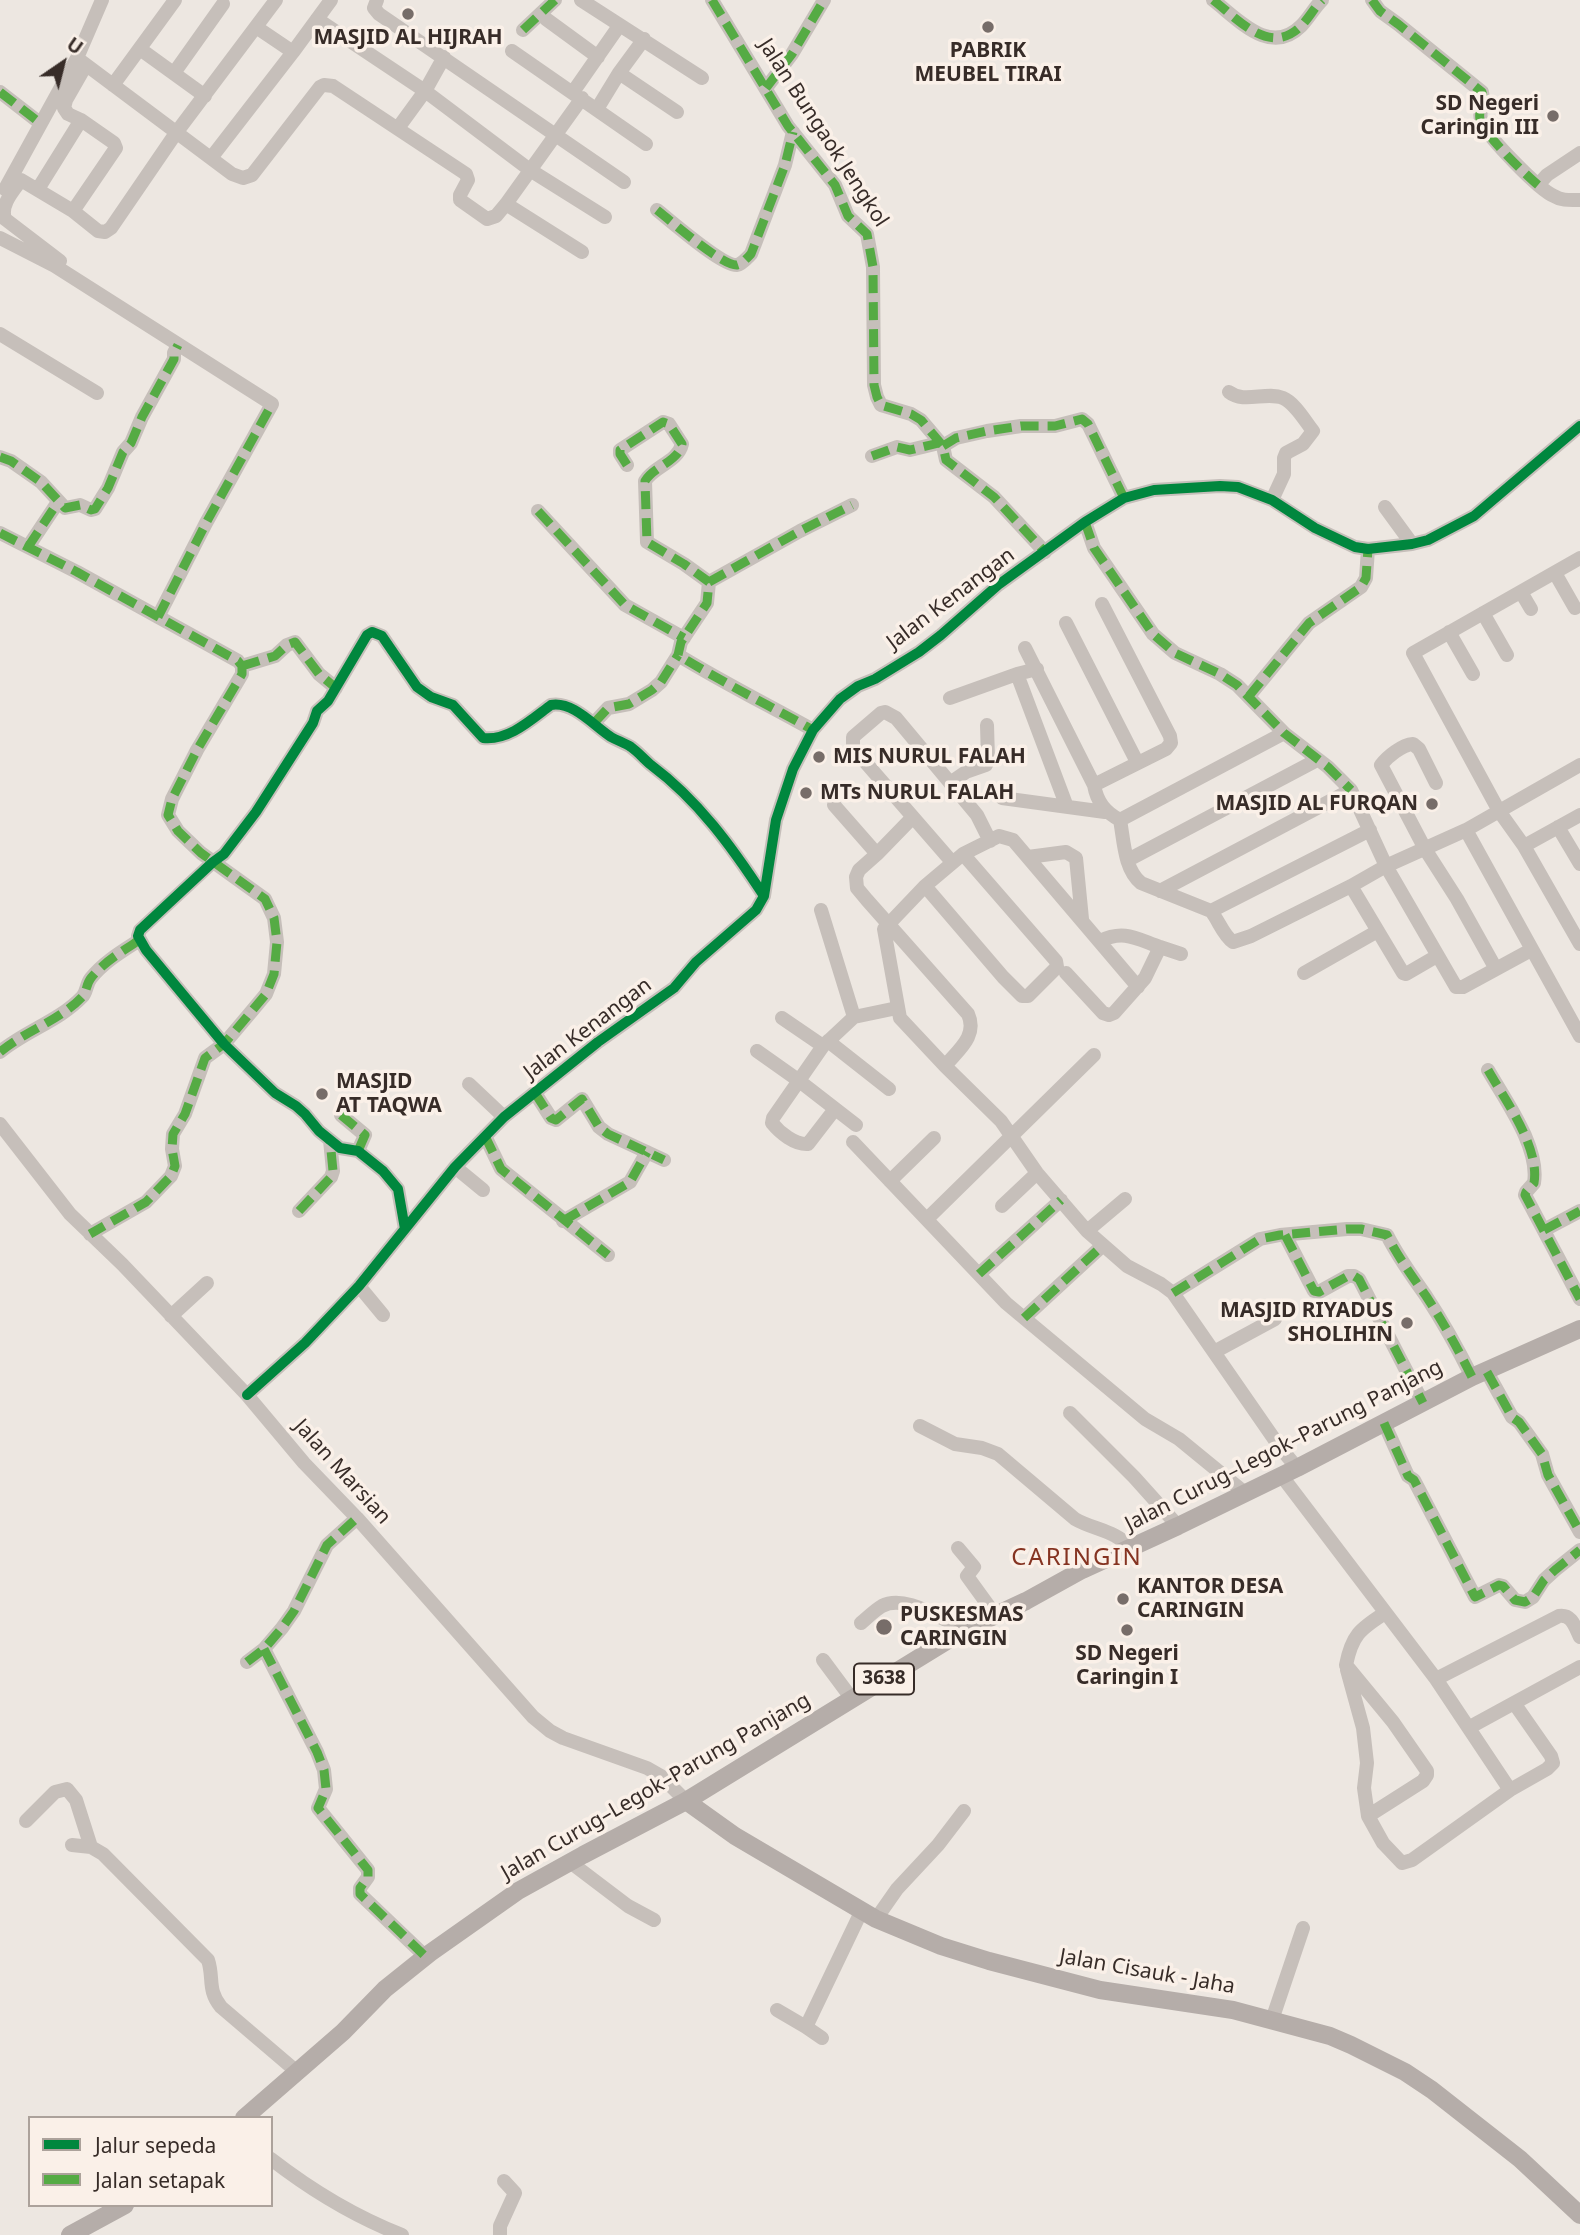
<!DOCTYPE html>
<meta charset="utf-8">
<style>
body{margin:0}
#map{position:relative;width:1580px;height:2235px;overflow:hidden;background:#ede7e1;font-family:"Noto Sans",sans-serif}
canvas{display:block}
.legend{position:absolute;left:28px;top:2116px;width:245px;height:91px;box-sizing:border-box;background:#faf0e8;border:2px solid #aca29b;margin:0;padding:9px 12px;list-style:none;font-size:21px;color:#372c28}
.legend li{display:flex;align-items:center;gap:14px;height:35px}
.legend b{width:35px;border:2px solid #aca29b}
.north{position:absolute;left:28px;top:28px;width:70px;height:70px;-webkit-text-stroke:5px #faf0e8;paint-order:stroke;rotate:35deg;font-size:19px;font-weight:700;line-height:28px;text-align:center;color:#372c28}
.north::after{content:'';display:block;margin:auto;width:24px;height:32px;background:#372c28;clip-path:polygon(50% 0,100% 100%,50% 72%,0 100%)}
</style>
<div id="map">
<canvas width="1580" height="2235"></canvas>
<ul class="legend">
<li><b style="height:9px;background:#00873e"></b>Jalur sepeda</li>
<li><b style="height:9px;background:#55ab44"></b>Jalan setapak</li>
</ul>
<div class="north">U</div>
</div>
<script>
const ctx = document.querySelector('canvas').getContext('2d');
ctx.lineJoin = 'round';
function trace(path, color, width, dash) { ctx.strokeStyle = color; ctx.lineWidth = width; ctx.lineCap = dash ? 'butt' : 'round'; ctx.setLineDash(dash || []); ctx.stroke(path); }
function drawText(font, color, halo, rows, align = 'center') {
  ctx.font = font + ' "Noto Sans",sans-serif'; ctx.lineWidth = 7; ctx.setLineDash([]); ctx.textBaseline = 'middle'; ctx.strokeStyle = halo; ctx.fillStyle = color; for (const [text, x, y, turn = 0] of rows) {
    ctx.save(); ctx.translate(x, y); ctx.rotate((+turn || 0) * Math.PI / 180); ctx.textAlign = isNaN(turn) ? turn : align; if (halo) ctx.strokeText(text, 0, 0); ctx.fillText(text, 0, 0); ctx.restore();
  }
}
const minor = new Path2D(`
 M377 0 374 8 379 14 624 182
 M581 0 702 78
 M712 0 788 126 835 185 848 216 867 234 873 267 874 385 877 397 881 405 911 414 921 420 943 446 946 460 994 497 1045 552
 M1213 0C1238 19 1270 57 1301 26 1309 18 1314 8 1322 0
 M1372 0 1380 11 1398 24 1482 92C1485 103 1477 113 1482 123 1488 137 1539 190 1554 196 1562 201 1570 200 1580 200
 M317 19 425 91 530 170 605 217
 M546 19 598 57
 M256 27 293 52
 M523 30 555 0
 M140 49 205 96
 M512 51 646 144
 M77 58 232 174 243 178 252 175 320 87 324 85 333 86 466 174 468 180 460 195V200L487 219 496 216 506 204 582 98
 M174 73 223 4
 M619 73 677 112
 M113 85 175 0
 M766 88 792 54 824 0
 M0 92 40 123
 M573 92 619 26
 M597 109 619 73 644 39
 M398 128 425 91 444 57
 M211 158 293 52 331 0
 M1538 185 1547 175 1580 153
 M5 189 77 58 102 0
 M38 189 81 120
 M506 204 582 252
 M657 210C671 221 722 266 737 265 742 264 747 258 751 254L785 165 793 132
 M73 211 116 148 114 143 81 120 68 114 64 108 66 100 86 65
 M0 238 55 266 272 404 206 523 158 617
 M60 261 5 219C0 205 13 191 21 180L73 211 98 231 105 232 111 228 176 133 276 0
 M0 334 97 393
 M1229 392C1244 404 1266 391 1283 398 1295 403 1305 421 1313 431L1303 444 1286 453 1284 458V474L1272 500
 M943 446 956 438 987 431 1021 426H1055L1082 419 1088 424 1124 498
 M872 456 897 447 910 450 939 443
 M0 457 11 461 41 482 65 508 80 505 91 510 95 509 108 488 123 452 131 443 142 417 174 359V353L178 345
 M627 465 620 454V450L663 422 669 424 682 444C678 462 654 466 645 481L647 542 684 564 709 582 707 603 681 642 678 655C722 682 768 705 813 730
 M1385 507 1412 544
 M538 511 625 605 684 638
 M1085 522 1094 548 1153 634 1175 653 1220 674 1237 685 1284 733 1328 767 1351 790
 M0 533 77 572 238 661 242 666V674L197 750 172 799 168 815 178 831 201 853 265 899 274 918 277 942 274 974 266 994 251 1012 224 1044 205 1058 185 1114 173 1134 172 1149 175 1166 171 1176 146 1202 90 1234
 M28 547 58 502
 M1580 558 1413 653 1499 811 1524 846 1580 944
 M1555 573 1575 608
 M709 582 800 531 852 505
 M1521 592 1531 609
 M1483 613 1507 655
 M1066 623 1137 762
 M1449 632 1473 674
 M1025 648 1094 785C1097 802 1105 812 1120 820 1124 841 1124 869 1141 883L1211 911C1219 921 1223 935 1233 942L1251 936 1351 886 1386 866 1466 830 1580 765
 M242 666 275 656 287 645 295 642 319 674 336 688
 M1017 674 1067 807
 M1249 696 1309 623 1361 587 1366 578 1368 549
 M950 698 1017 674 1037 669
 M594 723 608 708 629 704 652 690 661 682 678 655
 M950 783 966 772 986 765 988 759 987 725
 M1436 783 1419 749 1413 744C1402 745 1388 756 1381 765L1425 849 1457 899 1496 969
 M1094 785 1166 749 1171 743 1170 736 1102 604
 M1002 798 1105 812
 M834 805 877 854
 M912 818 877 854 859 870 856 877 857 888 867 900 968 1014C978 1036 958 1050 945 1066L1001 1121 1037 1173 1087 1231 1127 1266 1161 1284 1173 1293 1279 1446 1297 1468
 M1120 820 1284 733
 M1558 827 1580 864
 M1466 830 1580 1036
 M1524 846 1580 815
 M1028 857 1066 852 1076 858 1082 919
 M1128 860 1317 760
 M952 862 853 748V737L881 713 885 712 896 718 977 815 990 841
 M925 886 1003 977 1022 996H1028L1057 967 1056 961 963 854
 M1351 886 1403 973 1406 974 1437 956
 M1160 891 1351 790 1386 866 1456 987H1463L1531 950
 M821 910 854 1017 823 1046 773 1118 772 1123C780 1133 795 1145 808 1144L835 1109
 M1211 911 1370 830
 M1160 947 1181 954
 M1066 973 1103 1013 1109 1015 1114 1013 1145 978 1160 947C1137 939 1124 929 1100 941
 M1304 973 1376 932
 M854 1017 897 1008
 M782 1018 823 1046
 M828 1041 889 1089
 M757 1051 798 1080 856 1125
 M0 1052C25 1031 59 1021 82 997 87 992 86 984 91 978 104 962 121 952 138 941
 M945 1066 900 1018 884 929 925 886 963 854 999 836 1013 840 1138 987
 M1488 1070C1505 1100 1540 1147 1534 1183L1526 1192 1525 1195 1580 1299
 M469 1084 504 1117
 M535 1093 551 1118 556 1120 582 1099 599 1127 608 1134 664 1160
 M341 1115 365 1135 358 1151
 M0 1124 70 1214 122 1264 247 1395 304 1463 357 1518 533 1717 550 1731 563 1738 647 1768 661 1776 686 1801
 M485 1136 501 1169 608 1255
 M853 1142 1006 1303 1145 1419 1179 1439 1245 1493
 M455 1167 483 1190
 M890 1181 934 1138
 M1002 1206 1037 1173
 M299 1211 331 1177 333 1171 330 1140
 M927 1219 1094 1055
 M563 1221 630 1182 647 1152
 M405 1229 398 1189 383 1171 358 1151 340 1148 319 1131 305 1114 296 1106 275 1093 224 1044 146 950 138 936 140 930 213 862 224 854 256 812 313 723 317 711 328 701 367 635 372 632 382 636 417 687 431 697 453 705 483 738C509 741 532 719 551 705 573 701 594 726 611 737 618 741 625 743 631 747 638 752 644 759 651 765 698 800 732 847 764 896
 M1544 1230 1580 1211
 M1087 1231 1125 1199
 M1285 1235 1314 1291 1319 1292 1348 1276H1354L1359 1279 1423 1403
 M979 1274 1061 1200
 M359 1286 383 1315
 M1173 1293 1260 1239 1280 1235 1347 1229H1361L1387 1235C1398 1257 1412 1276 1426 1296 1443 1322 1458 1349 1472 1377
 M171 1316 207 1283
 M1024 1318 1102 1246
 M1214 1352 1275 1319
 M1487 1372 1512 1417 1519 1422 1542 1454 1548 1475 1580 1532
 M247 1395 305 1343 359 1286 455 1167 504 1117 598 1042 674 988 696 962 756 910 764 896 776 820 793 769 813 730 840 699 858 686 875 679 919 652 941 635 998 585 1085 522 1124 498 1154 490 1220 486 1238 487 1272 500 1315 528 1355 547 1368 549 1412 544 1428 540 1474 516 1580 426
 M1070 1413 1134 1477 1178 1526
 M1384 1423 1408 1476 1414 1480 1475 1597 1499 1585 1503 1586 1515 1600 1525 1602 1533 1597 1544 1580 1555 1570 1580 1550
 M920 1426 955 1444 982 1448 998 1454 1075 1519C1094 1530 1115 1530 1131 1548
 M1281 1475 1436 1679 1510 1790 1412 1860 1402 1863 1383 1843 1368 1816 1423 1781 1427 1775V1771L1393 1722 1346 1665C1352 1635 1360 1629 1385 1613
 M958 1548 974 1567 967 1576 996 1616
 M861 1623C867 1618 875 1610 882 1606 906 1593 944 1622 966 1629
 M264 1649 317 1752 324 1770 326 1789 318 1808 368 1870V1877L360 1888V1894L425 1956
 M823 1660 852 1699
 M247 1662 264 1649 282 1628 294 1611 327 1545 357 1518
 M1347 1670 1363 1728 1367 1763 1364 1788 1368 1816
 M1436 1679 1559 1616C1572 1614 1575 1627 1580 1637
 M1470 1727 1580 1667
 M1510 1790 1547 1769 1553 1763 1551 1756 1514 1703
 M26 1821 55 1792 67 1789 76 1800 91 1847
 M72 1845 91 1847 103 1854 208 1960C214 1978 207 1990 221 2007L296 2071
 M570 1862 628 1906 654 1920
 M876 1919 897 1889 938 1845 964 1811
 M777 2010 806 2027 862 1910
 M1272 2020 1303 1928
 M806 2027 822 2038
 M271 2159C311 2190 356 2217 402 2235
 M500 2235V2226L515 2193 504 2181`);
const major = new Path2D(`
 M686 1801 735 1836 876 1919 941 1946 989 1961 1100 1990 1233 2010 1330 2036 1351 2045 1405 2072 1432 2090 1520 2159 1580 2215
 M244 2118 343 2032 385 1989 430 1953 518 1891 583 1855 686 1801 966 1629 1026 1601 1082 1570 1178 1526 1297 1468 1472 1377 1580 1329
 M70 2235 125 2205`);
const quiet = new Path2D(`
 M712 0 788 126 835 185 848 216 867 234 873 267 874 385 877 397 881 405 911 414 921 420 943 446 946 460 994 497 1045 552
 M1213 0C1238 19 1270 57 1301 26 1309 18 1314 8 1322 0
 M1372 0 1380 11 1398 24 1482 92C1485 102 1478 110 1480 119 1483 134 1525 174 1538 185
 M523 30 555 0
 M766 88 792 54 824 0
 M0 92 40 123
 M657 210C671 221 722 266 737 265 742 264 747 258 751 254L785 165 793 132
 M943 446 956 438 987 431 1021 426H1055L1082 419 1088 424 1124 498
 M872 456 897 447 910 450 939 443
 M0 457 11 461 41 482 65 508 80 505 91 510 95 509 108 488 123 452 131 443 142 417 174 359V353L178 345
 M627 465 620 454V450L663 422 669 424 682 444C678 462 654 466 645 481L647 542 684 564 709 582 707 603 681 642 678 655C722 682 768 705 813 730
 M538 511 625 605 684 638
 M1085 522 1094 548 1153 634 1175 653 1220 674 1237 685 1284 733 1328 767 1351 790
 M0 533 77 572 238 661 242 666V674L197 750 172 799 168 815 178 831 201 853 265 899 274 918 277 942 274 974 266 994 251 1012 224 1044 205 1058 185 1114 173 1134 172 1149 175 1166 171 1176 146 1202 90 1234
 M28 547 58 502
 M709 582 800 531 852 505
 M158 617 206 523 272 404
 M242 666 275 656 287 645 295 642 319 674 336 688
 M1249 696 1309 623 1361 587 1366 578 1368 549
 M594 723 608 708 629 704 652 690 661 682 678 655
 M0 1052C25 1031 59 1021 82 997 87 992 86 984 91 978 104 962 121 952 138 941
 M1488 1070C1505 1100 1540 1147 1534 1183L1526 1192 1525 1195 1580 1299
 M535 1093 551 1118 556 1120 582 1099 599 1127 608 1134 664 1160
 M341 1115 365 1135 358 1151
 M485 1136 501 1169 608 1255
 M299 1211 331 1177 333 1171 330 1140
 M563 1221 630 1182 647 1152
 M1544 1230 1580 1211
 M1285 1235 1314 1291 1319 1292 1348 1276H1354L1359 1279 1423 1403
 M979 1274 1061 1200
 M1173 1293 1260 1239 1280 1235 1347 1229H1361L1387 1235C1398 1257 1412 1276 1426 1296 1443 1322 1458 1349 1472 1377
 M1024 1318 1102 1246
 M1487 1372 1512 1417 1519 1422 1542 1454 1548 1475 1580 1532
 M1384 1423 1408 1476 1414 1480 1475 1597 1499 1585 1503 1586 1515 1600 1525 1602 1533 1597 1544 1580 1555 1570 1580 1550
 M264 1649 317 1752 324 1770 326 1789 318 1808 368 1870V1877L360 1888V1894L425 1956
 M247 1662 264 1649 282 1628 294 1611 327 1545 357 1518`);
const cycleway = new Path2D(`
 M405 1229 398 1189 383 1171 358 1151 340 1148 319 1131 305 1114 296 1106 275 1093 224 1044 146 950 138 936 140 930 213 862 224 854 256 812 313 723 317 711 328 701 367 635 372 632 382 636 417 687 431 697 453 705 483 738C509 741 532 719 551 705 573 701 594 726 611 737 618 741 625 743 631 747 638 752 644 759 651 765 698 800 732 847 764 896
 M247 1395 305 1343 359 1286 455 1167 504 1117 598 1042 674 988 696 962 756 910 764 896 776 820 793 769 813 730 840 699 858 686 875 679 919 652 941 635 998 585 1085 522 1124 498 1154 490 1220 486 1238 487 1272 500 1315 528 1355 547 1368 549 1412 544 1428 540 1474 516 1580 426`);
const markers = [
 [408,14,7,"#776d69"],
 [988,27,7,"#776d69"],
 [1553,116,7,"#776d69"],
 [819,757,7,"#776d69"],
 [806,793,7,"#776d69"],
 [1432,804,7,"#776d69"],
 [322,1094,7,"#776d69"],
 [1407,1323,7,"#776d69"],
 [1123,1599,7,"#776d69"],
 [884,1627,9,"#776d69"],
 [1127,1630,7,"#776d69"]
];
const shields = [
 [884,1679,60]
];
const shieldNames = [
 ["3638",884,1679]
];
const poiNames = [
 ["MASJID AL HIJRAH",408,38,"center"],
 ["PABRIK",988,51,"center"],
 ["MEUBEL TIRAI",988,75,"center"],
 ["SD Negeri",1539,104,"right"],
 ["Caringin III",1539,128,"right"],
 ["MIS NURUL FALAH",833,757],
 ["MTs NURUL FALAH",820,793],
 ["MASJID AL FURQAN",1418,804,"right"],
 ["MASJID",336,1082],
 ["AT TAQWA",336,1106],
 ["MASJID RIYADUS",1393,1311,"right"],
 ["SHOLIHIN",1393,1335,"right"],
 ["KANTOR DESA",1137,1587],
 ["CARINGIN",1137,1611],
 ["PUSKESMAS",900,1615],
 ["CARINGIN",900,1639],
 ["SD Negeri",1127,1654,"center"],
 ["Caringin I",1127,1678,"center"]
];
const streetNames = [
 ["Jalan Bungaok Jengkol",823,133,57],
 ["Jalan Kenangan",951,599,-37],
 ["Jalan Kenangan",588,1029,-37],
 ["Jalan Curug–Legok–Parung Panjang",1284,1446,-27],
 ["Jalan Marsian",342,1472,48],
 ["Jalan Curug–Legok–Parung Panjang",656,1787,-30],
 ["Jalan Cisauk - Jaha",1147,1972,10]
];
const quarterNames = [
 ["CARINGIN",1077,1558]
];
trace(minor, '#c6bfba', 14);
trace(major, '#b5ada9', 18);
trace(quiet, '#55ab44', 9, [18, 9]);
trace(cycleway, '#00873e', 10);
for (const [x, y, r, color] of markers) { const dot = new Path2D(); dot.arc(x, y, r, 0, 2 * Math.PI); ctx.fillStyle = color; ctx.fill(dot); trace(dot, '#faf0e8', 2.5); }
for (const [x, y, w] of shields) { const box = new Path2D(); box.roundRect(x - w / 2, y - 15.5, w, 31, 5); ctx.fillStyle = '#faf0e8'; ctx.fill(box); trace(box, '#372c28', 2); }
drawText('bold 19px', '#372c28', null, shieldNames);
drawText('bold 21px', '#372c28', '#faf0e8', poiNames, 'left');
drawText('21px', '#372c28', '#faf0e8', streetNames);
ctx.letterSpacing = '2px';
drawText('24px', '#853321', '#faf0e8', quarterNames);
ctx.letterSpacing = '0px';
</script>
